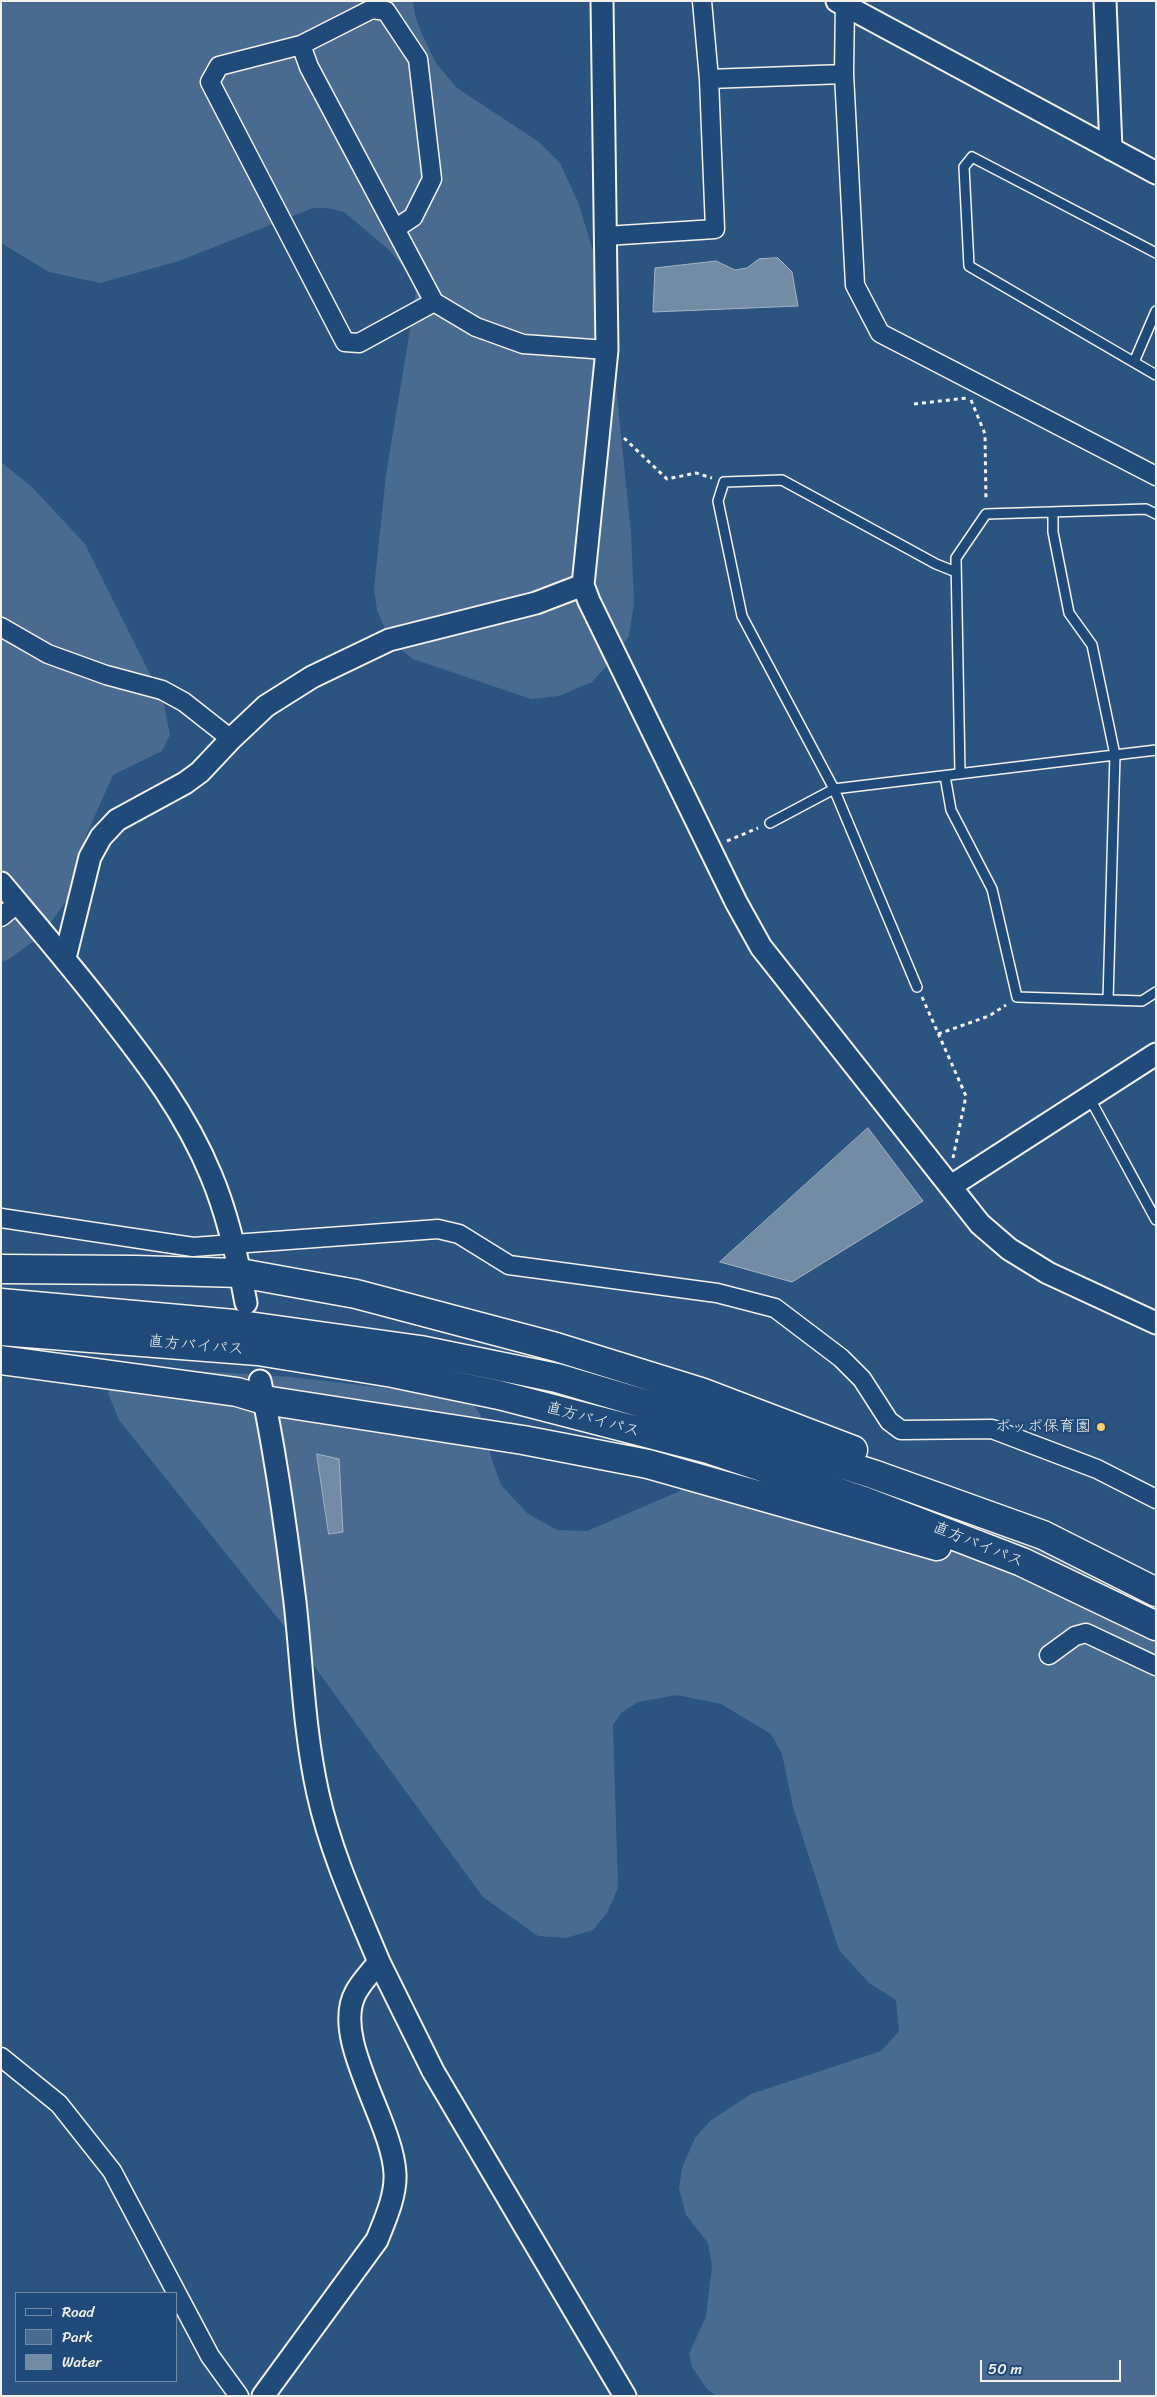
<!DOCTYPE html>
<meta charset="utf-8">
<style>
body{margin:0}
#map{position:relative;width:1157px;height:2397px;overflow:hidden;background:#2c5481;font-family:Sriracha,sans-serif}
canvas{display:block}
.frame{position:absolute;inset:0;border:2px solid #f4f1e8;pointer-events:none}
.legend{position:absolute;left:15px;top:2292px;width:162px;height:90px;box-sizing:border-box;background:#1f4a7a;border:1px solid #748da6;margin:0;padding:6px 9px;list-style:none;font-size:15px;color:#f4f1e8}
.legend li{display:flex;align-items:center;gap:10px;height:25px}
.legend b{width:25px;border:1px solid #748da6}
.scale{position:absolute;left:980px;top:2360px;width:141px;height:22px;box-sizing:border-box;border:2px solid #f4f1e8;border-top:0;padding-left:6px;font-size:15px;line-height:18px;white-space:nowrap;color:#f4f1e8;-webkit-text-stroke:4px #1f4a7a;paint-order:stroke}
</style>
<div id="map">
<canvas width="1157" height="2397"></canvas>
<div class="frame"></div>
<ul class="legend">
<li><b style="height:6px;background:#1f4a7a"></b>Road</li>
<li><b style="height:14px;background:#496b90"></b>Park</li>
<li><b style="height:14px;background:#738ca6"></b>Water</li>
</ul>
<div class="scale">50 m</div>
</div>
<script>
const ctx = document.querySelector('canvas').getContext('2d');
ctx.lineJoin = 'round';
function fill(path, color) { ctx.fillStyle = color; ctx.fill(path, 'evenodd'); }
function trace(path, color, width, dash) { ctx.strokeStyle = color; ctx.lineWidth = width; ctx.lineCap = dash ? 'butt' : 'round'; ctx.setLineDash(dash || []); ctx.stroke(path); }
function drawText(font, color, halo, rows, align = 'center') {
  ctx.font = font + ' Sriracha,"Klee One",sans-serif'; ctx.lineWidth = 5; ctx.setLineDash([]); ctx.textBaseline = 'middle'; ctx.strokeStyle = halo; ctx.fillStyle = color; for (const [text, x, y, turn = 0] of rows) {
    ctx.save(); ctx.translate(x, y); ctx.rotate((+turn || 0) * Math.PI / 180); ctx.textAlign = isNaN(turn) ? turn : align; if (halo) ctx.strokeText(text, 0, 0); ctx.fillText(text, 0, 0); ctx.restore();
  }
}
const green = new Path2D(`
 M1 1H413L415 15 421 32 436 63 457 88 539 142 560 163 578 202 596 260 612 347 631 533 634 603 629 636 611 661 592 682 559 696 531 699 413 659 390 641 377 610 374 588 386 475 416 293 408 272 388 249 344 212 327 208H313L179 261 100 283 49 272 1 243Z
 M1 462 32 487 85 544 163 700 170 735 162 751 113 775 86 836 69 897 41 936 9 959 1 962Z
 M136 1367 291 1377 463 1397 472 1403 480 1414 492 1460 501 1485 528 1514 557 1530 587 1531 680 1491 710 1473 737 1467 810 1470 858 1480 1156 1592V2396H716L707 2389 692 2367 689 2354 706 2316 712 2266 708 2243 686 2215 679 2188 682 2168 695 2138 710 2121 751 2094 881 2051 899 2031 896 2000 869 1983 839 1950 793 1807 782 1754 771 1734 721 1704 677 1695 638 1702 621 1713 613 1725 618 1888 607 1913 593 1930 566 1938 538 1936 483 1897 292 1636 119 1420 108 1393 113 1384Z`);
const water = new Path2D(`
 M778 258 792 272 798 306 653 312 655 268 716 261 735 270 747 268 759 259Z
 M868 1128 923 1201 792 1282 720 1262Z
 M317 1454 339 1459 343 1532 329 1534Z`);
const path = new Path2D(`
 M971 400 985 434 986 501
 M914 404 967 398
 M624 438 667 479 696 473 712 478
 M727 841 758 828
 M922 997 966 1096 953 1158
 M938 1034 989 1016 1006 1005`);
const service = new Path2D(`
 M1156 253 972 157 964 167 969 266 1156 375
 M1134 362 1156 311
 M1053 512V532L1069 613 1092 645 1115 755 1108 1000
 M960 774 956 558 986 514 1146 509 1156 514
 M945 776 951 810 992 889 1017 997 1142 1001 1156 992
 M770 823 834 789 1156 750
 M917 987 834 789 742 616 718 501 724 482 782 480 936 564 956 572
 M1089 1097 1156 1220`);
const minor = new Path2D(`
 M702 1 709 79
 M845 1 844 74 855 285 880 333 1156 476
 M301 45 309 67 434 302 476 327 523 344 607 350
 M395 229 413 217 432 179 418 59 386 11 372 9 301 45 219 66 210 82 345 342 359 343 434 302
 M606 236 715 229 709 79 844 74
 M1 627 48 654 106 675 162 690 184 702 231 739
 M1 917 18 903
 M1 1218 193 1247 438 1229 459 1234 509 1265 717 1293 775 1308 841 1358 862 1379 889 1421 901 1430 992 1429 1097 1469 1156 1499
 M1049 1655 1075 1636 1086 1633 1156 1666
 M1 2057 59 2104 112 2171 210 2356 239 2396`);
const tertiary = new Path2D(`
 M602 1 607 350 583 585 589 601 736 902 761 947 980 1224 1009 1249 1048 1273 1156 1323
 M837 1 1156 173
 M1105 1 1111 149
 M1 883C37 926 73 968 107 1012 147 1063 186 1114 211 1175 228 1215 238 1260 246 1303
 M65 958 90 857 101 837 117 820 185 783 200 772 231 739 266 706 312 677 389 640 536 603 583 585
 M951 1186 1156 1054
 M260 1381C276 1454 286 1528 295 1602 302 1666 304 1731 318 1794 331 1853 356 1907 379 1962 372 1971 362 1981 356 1992 330 2038 393 2121 395 2174 396 2196 385 2220 377 2240L263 2396
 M379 1962 433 2071 625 2396`);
const trunk = new Path2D(`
 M1 1269 135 1270 240 1273 356 1294 556 1347 701 1392 853 1450
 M1 1303 234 1324 420 1350 557 1378 730 1429 873 1474 1043 1535 1156 1592
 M1 1331 258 1351 393 1373 499 1395 708 1449 864 1501 1022 1562 1156 1626
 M1 1360 237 1392 264 1400 523 1440 648 1464 937 1546`);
const markers = [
 [1101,1427,5,"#ffd166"]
];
const streetNames = [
 ["直方バイパス",196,1346,5],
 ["直方バイパス",593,1420,15],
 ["直方バイパス",978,1545,22]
];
const poiNames = [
 ["ポッポ保育園",1091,1427]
];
fill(green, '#496b90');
fill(water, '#738ca6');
trace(water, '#a7b4c0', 1);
trace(service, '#f4f1e8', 12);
trace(minor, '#f4f1e8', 21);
trace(tertiary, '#f4f1e8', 25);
trace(trunk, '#f4f1e8', 31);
trace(path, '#f4f1e8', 3, [4, 4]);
trace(service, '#1f4a7a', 9);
trace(minor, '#1f4a7a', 18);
trace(tertiary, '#1f4a7a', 21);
trace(trunk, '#1f4a7a', 28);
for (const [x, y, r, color] of markers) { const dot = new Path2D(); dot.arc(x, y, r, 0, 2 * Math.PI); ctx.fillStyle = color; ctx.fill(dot); trace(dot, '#1f4a7a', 2); }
drawText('16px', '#f4f1e8', '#1f4a7a', streetNames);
drawText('16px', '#f4f1e8', '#1f4a7a', poiNames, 'right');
</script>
